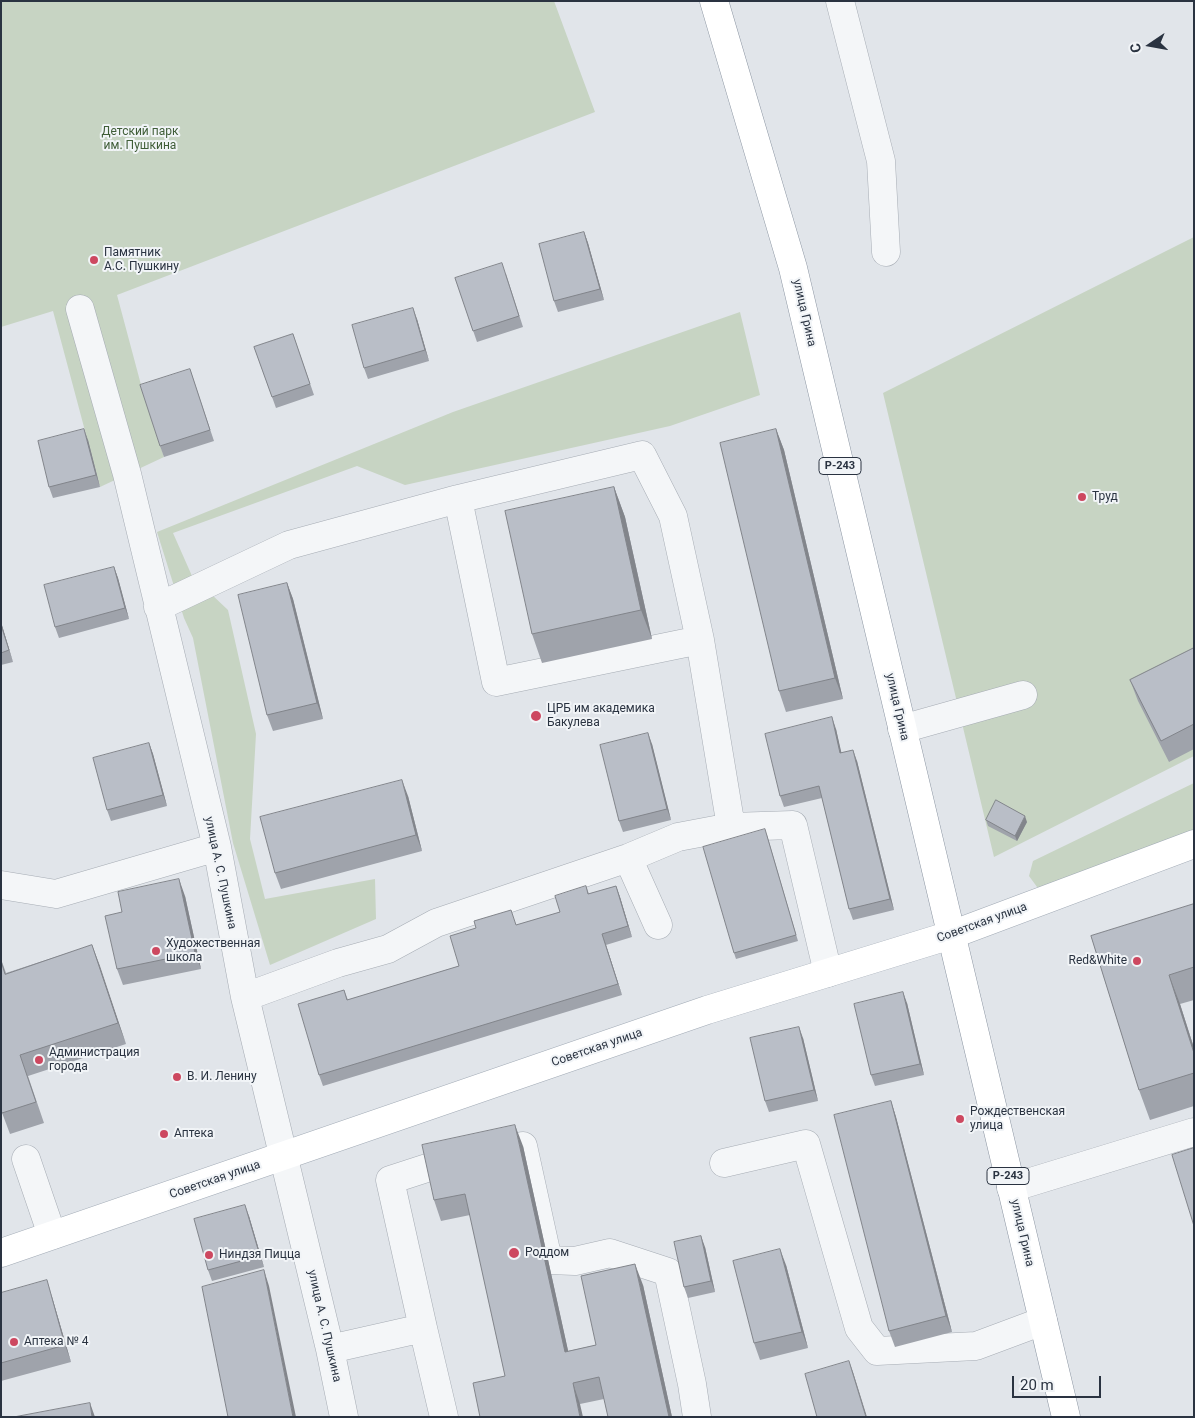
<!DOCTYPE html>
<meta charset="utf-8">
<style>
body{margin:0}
#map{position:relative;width:1195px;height:1418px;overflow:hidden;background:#e1e5ea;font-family:Roboto,sans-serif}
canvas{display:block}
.frame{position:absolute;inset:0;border:2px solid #2a3341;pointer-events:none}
.north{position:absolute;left:1125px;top:20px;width:50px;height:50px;-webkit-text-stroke:4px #f1f4f7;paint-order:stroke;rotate:258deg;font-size:14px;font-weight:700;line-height:20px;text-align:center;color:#2a3341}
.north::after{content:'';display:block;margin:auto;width:18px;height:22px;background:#2a3341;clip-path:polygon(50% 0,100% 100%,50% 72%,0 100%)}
.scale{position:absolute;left:1012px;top:1376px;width:89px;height:22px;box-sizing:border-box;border:2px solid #2a3341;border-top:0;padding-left:6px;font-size:15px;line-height:18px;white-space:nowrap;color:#2a3341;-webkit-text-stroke:4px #f1f4f7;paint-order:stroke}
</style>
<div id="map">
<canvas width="1195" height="1418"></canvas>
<div class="frame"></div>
<div class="north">С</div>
<div class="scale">20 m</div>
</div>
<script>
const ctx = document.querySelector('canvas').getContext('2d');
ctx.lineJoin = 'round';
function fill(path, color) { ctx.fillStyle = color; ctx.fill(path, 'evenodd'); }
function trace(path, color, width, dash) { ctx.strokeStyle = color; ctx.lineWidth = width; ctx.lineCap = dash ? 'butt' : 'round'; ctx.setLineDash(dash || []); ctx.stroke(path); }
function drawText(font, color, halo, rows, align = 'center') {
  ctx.font = font + ' Roboto,sans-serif'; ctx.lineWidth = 4; ctx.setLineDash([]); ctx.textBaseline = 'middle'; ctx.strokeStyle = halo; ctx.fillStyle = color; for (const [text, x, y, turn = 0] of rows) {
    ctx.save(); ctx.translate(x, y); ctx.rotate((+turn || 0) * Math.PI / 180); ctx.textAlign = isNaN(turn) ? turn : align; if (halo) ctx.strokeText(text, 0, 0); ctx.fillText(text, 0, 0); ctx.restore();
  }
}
const green = new Path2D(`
 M1 1H554L595 112 117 295 144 396 164 457 100 487 53 311 1 327Z
 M1194 237V756L994 857 883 393Z
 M740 312 760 395 670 426 405 485 357 466 173 533 192 576 228 610 256 734 250 839 265 899 375 879 376 919 270 965 233 843 193 638 184 618 157 532 453 412Z
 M1194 783V833L1040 891 1029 876 1033 861Z`);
const minor = new Path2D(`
 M840 1 881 161 886 252
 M80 309 127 474 217 847 245 997 330 1349 344 1417
 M158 607 289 545 458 499
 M700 640 496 682 458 499 642 455 673 516 700 640 731 827
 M902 729 1023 695
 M628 858 658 925
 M1 885 56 894 217 847
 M245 997 338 963 388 949 436 923 628 858 678 837 731 827 793 825 828 973
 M26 1159 52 1235
 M724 1163 806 1144 859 1328 877 1351 976 1346 1043 1321
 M1011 1188 1194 1132
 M423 1328 444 1417
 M330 1349 423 1328 390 1180 430 1167 523 1146 548 1260 575 1261 610 1253 668 1272 692 1384 697 1417`);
const major = new Path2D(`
 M1 1253 707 1010 951 935 1194 844`);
const highway = new Path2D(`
 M714 1 793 268 1066 1417`);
const wall = new Path2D(`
 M584 232 588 243 604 300 558 312 554 301Z
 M506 274 523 327 477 342 455 278Z
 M417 319 429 361 368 379 364 368Z
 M293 334 314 395 276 408 254 347Z
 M190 369 214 441 164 457 160 446Z
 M776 429 784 450 843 699 786 712 779 691Z
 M88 440 100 487 53 498 49 487Z
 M614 487 625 517 652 639 542 663 532 634Z
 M114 567 118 578 129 619 59 638 55 627Z
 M287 583 293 599 323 719 273 731 267 715Z
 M1 622 13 662 1 665Z
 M1194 648V749L1169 762 1138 701 1130 680Z
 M836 729 841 753 857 761 894 910 853 920 849 909 822 798 784 807 780 796Z
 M149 743 153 754 167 806 111 821 107 810Z
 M652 744 671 820 623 832 619 821Z
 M408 796 422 851 281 889 275 873Z
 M986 820 1027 822 1017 841 988 826Z
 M767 835 798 941 736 959 734 953Z
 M586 886 589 894 616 886 620 897 632 937 606 945 622 995 323 1086 319 1075 344 990 348 1000 459 966 517 925 560 912Z
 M185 896 201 969 123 985 117 969 122 912Z
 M1194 904V1000L1180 1004 1194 1048V1106L1150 1120 1139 1090 1091 936Z
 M92 945 126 1044 28 1076 44 1123 10 1134 1 1110V959L6 973Z
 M907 1003 924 1075 875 1086 871 1075Z
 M803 1038 818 1101 769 1112 765 1101Z
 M891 1101 896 1117 952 1332 895 1347 889 1331Z
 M523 1146 568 1351 596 1345 643 1285 672 1417H608L604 1399 580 1404 505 1376 470 1215 441 1221 434 1200Z
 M249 1216 264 1267 212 1281 208 1270Z
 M705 1247 715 1292 688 1298 684 1287Z
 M786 1265 808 1348 760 1360 754 1343Z
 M1 1293 52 1297 71 1362 1 1381Z`);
const shadedWall = new Path2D(`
 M584 232 588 243 604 300 600 289Z
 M413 308 417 319 429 361 425 350Z
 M84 429 88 440 100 487 96 475Z
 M776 429 784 450 843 699 835 678Z
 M614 487 625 517 652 639 641 610Z
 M114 567 118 578 129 619 125 608Z
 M287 583 293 599 323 719 317 703Z
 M1 622 13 662 9 650 1 625Z
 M832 717 836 729 844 764 840 753Z
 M648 733 652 744 671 820 667 809Z
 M149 743 153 754 167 806 163 795Z
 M853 750 857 761 894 910 890 899Z
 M402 780 408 796 422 851 416 835Z
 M1025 816 1027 822 1017 841 1015 836Z
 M179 879 185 896 201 969 195 953Z
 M616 886 620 897 632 937 628 926Z
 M602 934 606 945 622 995 618 984Z
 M92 945 100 966 126 1044 118 1023Z
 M1169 975 1180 1004 1194 1048V1053Z
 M903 992 907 1003 924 1075 920 1064Z
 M799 1027 803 1038 818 1101 814 1090Z
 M891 1101 896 1117 952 1332 946 1316Z
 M515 1125 523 1146 573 1373 565 1352Z
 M245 1205 249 1216 264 1267 260 1256Z
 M701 1236 705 1247 715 1292 711 1281Z
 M780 1249 786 1265 808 1348 802 1332Z
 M635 1264 643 1285 672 1417H669Z
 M264 1270 269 1286 296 1417H293Z
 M47 1280 52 1297 71 1362 65 1345Z
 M849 1361 853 1372 867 1417H866Z
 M573 1383 580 1404 583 1417H580Z
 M90 1403 95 1417H92Z`);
const building = new Path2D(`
 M584 232 600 289 554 301 539 244Z
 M502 263 519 316 473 331 455 278Z
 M413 308 425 350 364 368 352 325Z
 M293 334 310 384 272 397 254 347Z
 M190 369 210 430 160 446 140 385Z
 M84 429 96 475 49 487 38 441Z
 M776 429 835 678 779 691 720 443Z
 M614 487 641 610 532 634 505 511Z
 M114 567 125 608 55 627 44 585Z
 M287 583 317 703 267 715 238 595Z
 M1 625 9 650 1 653Z
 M1194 648V724L1161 741 1130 680Z
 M832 717 840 753 853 750 890 899 849 909 819 786 780 796 765 734Z
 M648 733 667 809 619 821 600 745Z
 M149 743 163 795 107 810 93 758Z
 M402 780 416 835 275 873 260 817Z
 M996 800 1025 816 1015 836 986 820Z
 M765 829 796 935 734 953 703 847Z
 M179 879 195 953 117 969 105 916 122 912 118 892Z
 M586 886 588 894 616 886 628 926 602 934 618 984 319 1075 298 1004 344 990 347 1000 459 966 450 936 476 928 474 921 511 910 516 925 560 912 555 896Z
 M1194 904V967L1169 975 1194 1053V1073L1139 1090 1091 936Z
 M92 945 118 1023 20 1055 36 1102 2 1113 1 1110V961L5 974Z
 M903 992 920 1064 871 1075 854 1004Z
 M799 1027 814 1090 765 1101 750 1038Z
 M891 1101 946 1316 889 1331 834 1115Z
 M515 1125 565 1352 596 1345 581 1276 635 1264 669 1417H608L599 1377 573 1383 580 1417H480L473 1383 505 1376 465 1194 434 1200 422 1145Z
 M1194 1148V1226L1172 1155Z
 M245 1205 260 1256 208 1270 194 1219Z
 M701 1236 711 1281 684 1287 674 1242Z
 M780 1249 802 1332 754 1343 733 1261Z
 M264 1270 293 1417H228L202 1287Z
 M47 1280 65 1345 1 1363V1293Z
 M849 1361 866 1417H817L805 1374Z
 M90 1403 92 1417H14Z`);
const markers = [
 [94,260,5,"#cd4860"],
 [1082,497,5,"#cd4860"],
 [536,716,6,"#cd4860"],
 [156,951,5,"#cd4860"],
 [1137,961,5,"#cd4860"],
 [39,1060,5,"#cd4860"],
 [177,1077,5,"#cd4860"],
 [960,1119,5,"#cd4860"],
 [164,1134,5,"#cd4860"],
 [514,1253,6,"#cd4860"],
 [209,1255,5,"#cd4860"],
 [14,1342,5,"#cd4860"]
];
const shields = [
 [840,466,42],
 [1008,1176,42]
];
const shieldNames = [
 ["Р-243",840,466],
 ["Р-243",1008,1176]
];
const parkNames = [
 ["Детский парк",140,132],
 ["им. Пушкина",140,146]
];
const poiNames = [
 ["Памятник",104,253],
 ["А.С. Пушкину",104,267],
 ["Труд",1092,497],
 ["ЦРБ им академика",547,709],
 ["Бакулева",547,723],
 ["Художественная",166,944],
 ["школа",166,958],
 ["Red&White",1127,961,"right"],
 ["Администрация",49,1053],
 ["города",49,1067],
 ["В. И. Ленину",187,1077],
 ["Рождественская",970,1112],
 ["улица",970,1126],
 ["Аптека",174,1134],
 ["Роддом",525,1253],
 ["Ниндзя Пицца",219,1255],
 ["Аптека № 4",24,1342]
];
const streetNames = [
 ["улица Грина",804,313,77],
 ["улица Грина",897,707,77],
 ["улица А. С. Пушкина",220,873,78],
 ["Советская улица",982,923,-20],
 ["Советская улица",597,1048,-19],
 ["Советская улица",215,1180,-19],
 ["улица Грина",1022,1233,77],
 ["улица А. С. Пушкина",324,1326,77]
];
fill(green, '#c7d4c3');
trace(minor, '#a6acb4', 29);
trace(major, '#a1aab5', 29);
trace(highway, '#8993a0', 29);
trace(minor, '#f4f6f8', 28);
trace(major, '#fff', 28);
trace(highway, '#fff', 28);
fill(wall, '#9fa3ab');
fill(shadedWall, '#82858b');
fill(building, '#b9bec7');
trace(building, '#82858b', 1);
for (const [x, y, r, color] of markers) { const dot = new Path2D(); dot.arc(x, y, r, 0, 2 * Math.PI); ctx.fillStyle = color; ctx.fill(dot); trace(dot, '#f1f4f7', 2); }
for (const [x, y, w] of shields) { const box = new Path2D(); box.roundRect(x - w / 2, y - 8.5, w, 17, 4); ctx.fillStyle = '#f1f4f7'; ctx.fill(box); trace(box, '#2a3341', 1); }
drawText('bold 11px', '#2a3341', null, shieldNames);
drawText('12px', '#3f5d37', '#f1f4f7', parkNames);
drawText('12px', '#2a3341', '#f1f4f7', poiNames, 'left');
drawText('12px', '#2a3341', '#f1f4f7', streetNames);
</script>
